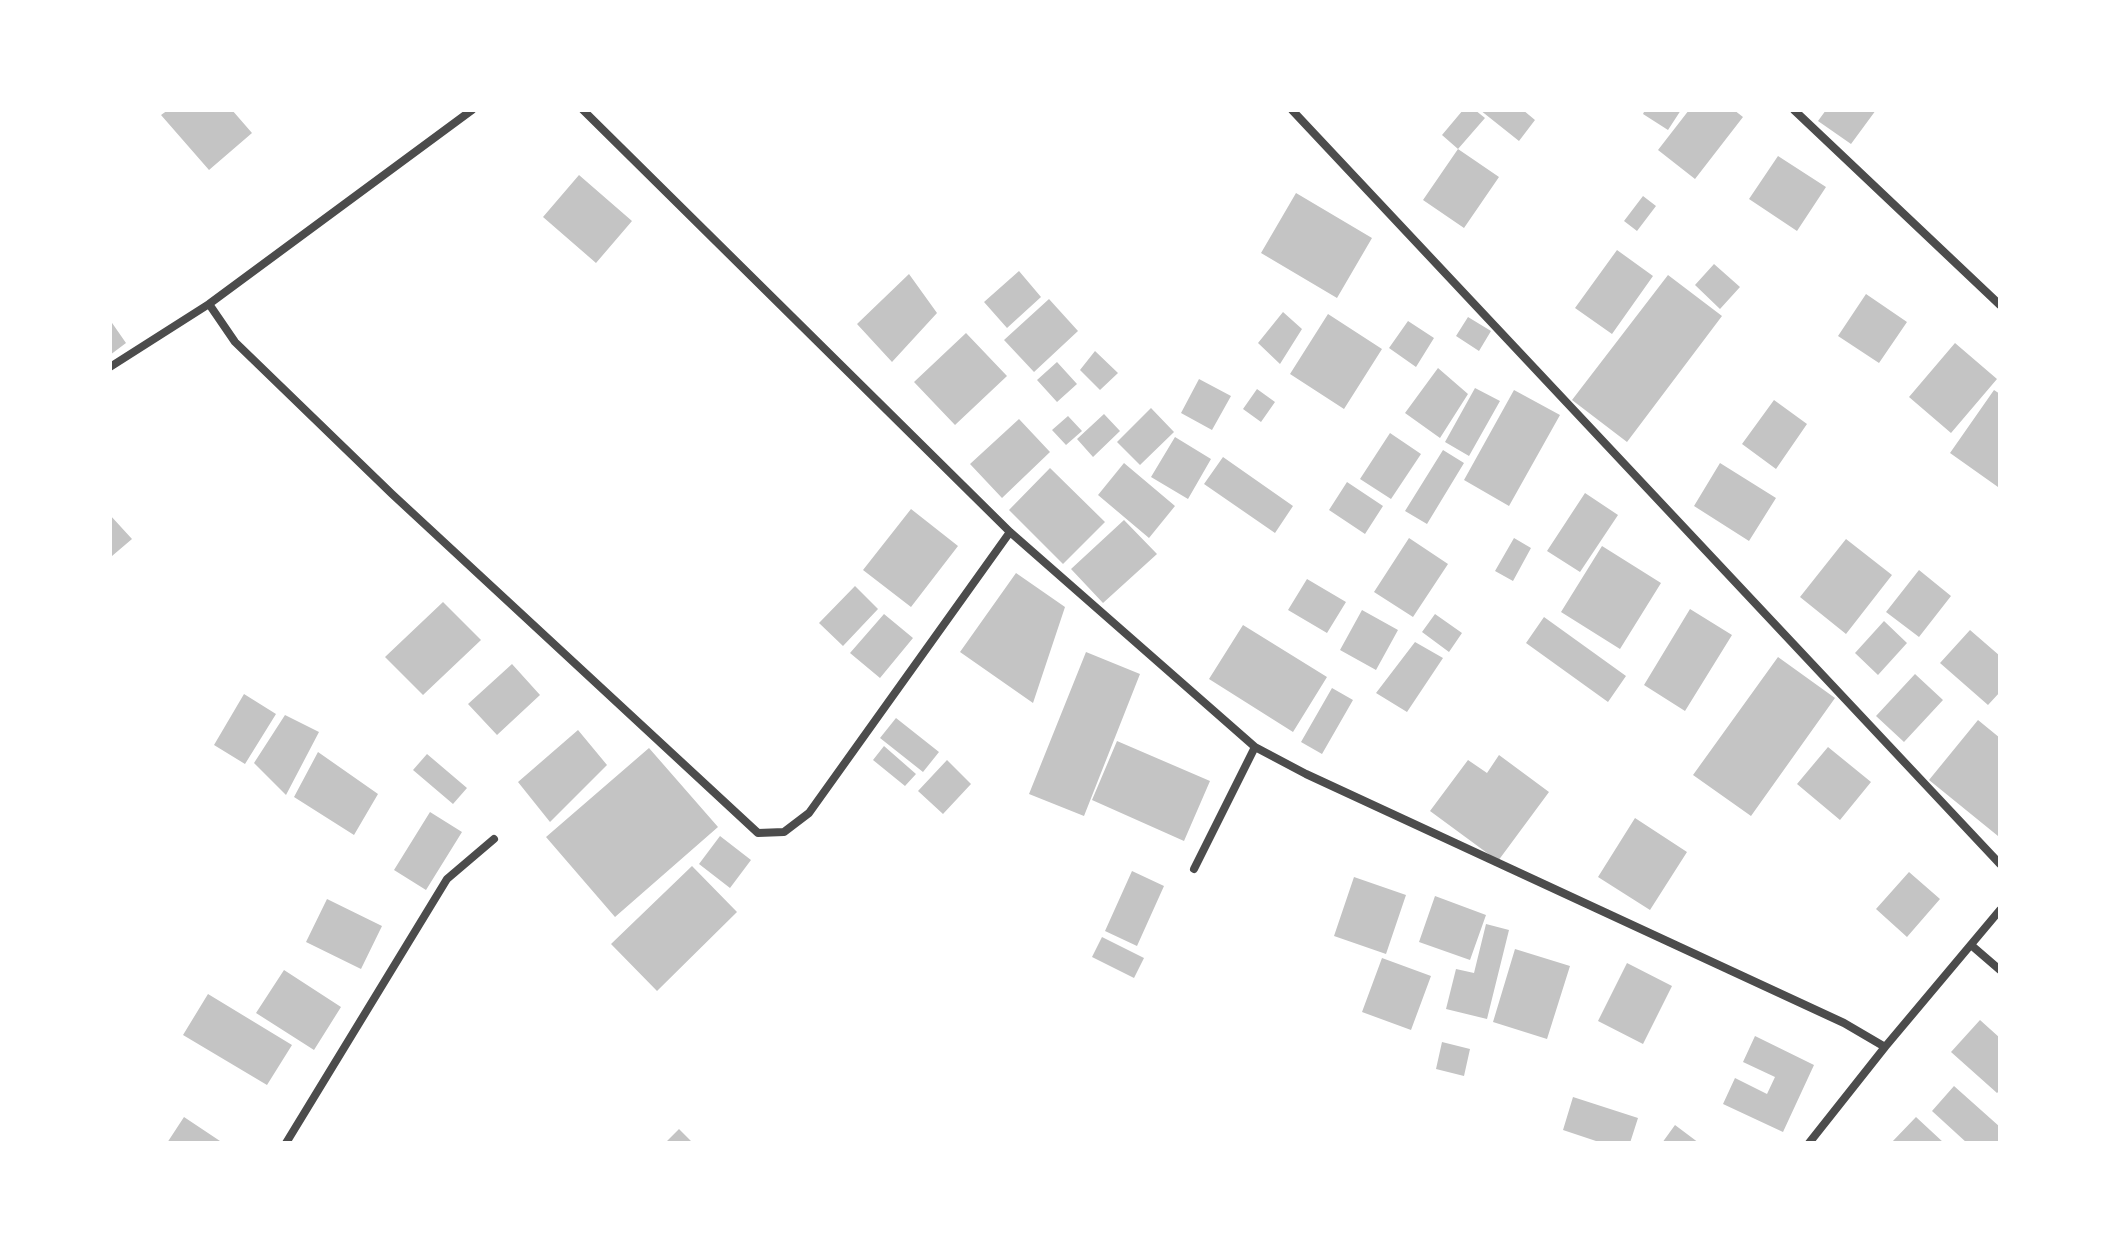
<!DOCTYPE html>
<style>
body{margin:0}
#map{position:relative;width:2110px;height:1253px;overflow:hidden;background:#fff;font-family:"IBM Plex Sans",sans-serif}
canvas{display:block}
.frame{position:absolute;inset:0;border:112px solid #fff;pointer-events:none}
</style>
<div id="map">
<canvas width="2110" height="1253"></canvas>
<div class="frame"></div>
</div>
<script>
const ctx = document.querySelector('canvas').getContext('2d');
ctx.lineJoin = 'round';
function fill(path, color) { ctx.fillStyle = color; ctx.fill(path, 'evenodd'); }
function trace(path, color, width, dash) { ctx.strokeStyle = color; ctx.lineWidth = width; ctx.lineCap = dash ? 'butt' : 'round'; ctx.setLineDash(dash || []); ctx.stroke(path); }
const building = new Path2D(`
 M168 110H232L252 133 209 170 161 115Z
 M1463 110H1475L1485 118 1458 149 1499 177 1464 228 1423 200 1458 149 1442 135Z
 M1480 110H1523L1535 120 1519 141Z
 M1645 110H1681L1668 130 1643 114Z
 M1689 110H1734L1743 117 1695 179 1658 150Z
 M1826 110H1876L1851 144 1818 121Z
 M1778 156 1826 187 1797 231 1749 199Z
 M579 175 632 221 596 263 543 217Z
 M1296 193 1372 238 1337 298 1261 253Z
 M1643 196 1656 206 1637 231 1624 221Z
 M1617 250 1653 276 1612 334 1575 308Z
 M1714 264 1740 287 1720 309 1695 285Z
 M1019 271 1041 297 1007 328 984 302Z
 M909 274 937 313 892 362 857 324Z
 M1668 275 1722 316 1627 442 1572 400Z
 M1866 294 1907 322 1879 363 1838 336Z
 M1049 299 1078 331 1034 372 1004 340Z
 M1283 312 1302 329 1280 364 1258 343Z
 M1328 314 1382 349 1344 409 1290 374Z
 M1468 317 1491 331 1479 351 1456 336Z
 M110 320 126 343 110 355Z
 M1408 321 1434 338 1416 367 1389 348Z
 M966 333 1007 376 955 425 914 382Z
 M1955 343 1997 379 1951 433 1909 397Z
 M1095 351 1118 373 1100 390 1080 370Z
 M1057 362 1077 384 1057 402 1037 380Z
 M1438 368 1468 394 1440 438 1405 413Z
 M1199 379 1231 396 1212 430 1181 413Z
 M1475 388 1500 401 1469 456 1445 442Z
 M1257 389 1275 402 1261 422 1243 409Z
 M1514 390 1560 415 1509 506 1464 480Z
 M1994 390 2000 394 1998 487 1950 453Z
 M1774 400 1807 424 1776 469 1742 444Z
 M1151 408 1174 432 1140 465 1117 442Z
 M1104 414 1120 431 1093 457 1077 439Z
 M1068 416 1082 431 1066 445 1052 430Z
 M1019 419 1050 452 1002 498 970 464Z
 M1390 433 1421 454 1391 499 1360 479Z
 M1175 437 1211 459 1188 499 1151 477Z
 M1443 450 1464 463 1427 524 1405 511Z
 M1223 457 1293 506 1275 533 1204 484Z
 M1124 463 1175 506 1149 538 1098 495Z
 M1720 463 1776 498 1749 541 1694 506Z
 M1050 468 1105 522 1063 564 1009 510Z
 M1347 482 1383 506 1365 534 1329 510Z
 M1585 493 1618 515 1580 572 1547 551Z
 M911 509 958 546 911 607 863 570Z
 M110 515 132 539 112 556 110 554Z
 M1124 520 1157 554 1103 603 1071 569Z
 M1409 538 1448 564 1413 617 1374 592Z
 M1514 538 1531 548 1513 581 1495 571Z
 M1846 539 1892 575 1846 634 1800 597Z
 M1602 546 1661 583 1620 649 1561 612Z
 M1919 570 1951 596 1919 637 1886 612Z
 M1016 573 1065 607 1033 703 960 652Z
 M1307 579 1346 602 1327 633 1288 610Z
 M855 586 878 609 843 646 819 623Z
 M443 602 481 640 423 695 385 657Z
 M1690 609 1732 635 1685 711 1644 685Z
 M1362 610 1398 630 1376 670 1340 650Z
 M884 614 913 638 880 678 850 653Z
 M1435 614 1462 633 1449 652 1422 632Z
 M1544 617 1626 676 1608 702 1526 643Z
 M1884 621 1907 643 1878 675 1855 653Z
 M1243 625 1327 677 1293 732 1209 679Z
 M1970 630 2000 656V692L1988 705 1940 663Z
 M1415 642 1443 658 1407 712 1376 693Z
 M1086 652 1140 674 1084 816 1029 794Z
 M1778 657 1835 698 1751 816 1693 775Z
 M512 664 540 695 497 735 468 704Z
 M1915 674 1943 700 1904 742 1876 716Z
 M1332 688 1353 700 1322 754 1301 742Z
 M244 694 276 714 245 764 214 745Z
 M285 715 319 732 286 795 254 763Z
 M896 718 939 752 923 772 880 738Z
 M1978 720 2000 738V833L1998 836 1929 780Z
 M578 730 607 765 550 822 518 782Z
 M1117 741 1210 781 1184 841 1092 800Z
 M884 746 916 774 905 786 873 760Z
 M1828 747 1871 782 1840 820 1797 784Z
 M649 748 718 827 615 917 546 837Z
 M318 752 378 794 354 835 294 797Z
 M427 754 467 788 453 804 413 770Z
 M1499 755 1549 792 1498 861 1430 811 1468 760 1487 773Z
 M947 760 971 784 943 814 918 791Z
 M430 812 462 832 426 890 394 870Z
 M1635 818 1687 852 1650 910 1598 877Z
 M720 836 751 860 730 888 699 864Z
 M692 866 737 912 657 991 611 944Z
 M1132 871 1164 886 1137 946 1105 931Z
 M1909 872 1940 899 1907 937 1876 909Z
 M1354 877 1406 895 1386 954 1334 936Z
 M1435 896 1486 915 1470 960 1419 942Z
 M327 899 382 926 361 969 306 942Z
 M1486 924 1509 930 1487 1019 1446 1009 1456 969 1474 973Z
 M1102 937 1144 958 1134 978 1092 957Z
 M1515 949 1570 966 1547 1039 1493 1022Z
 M1382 958 1431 976 1411 1030 1362 1012Z
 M1627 963 1672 986 1643 1044 1598 1021Z
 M284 970 341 1007 314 1050 256 1013Z
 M208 994 292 1045 267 1085 183 1035Z
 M1980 1020 2000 1038V1090L1997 1093 1951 1052Z
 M1755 1036 1814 1065 1783 1132 1723 1104 1735 1078 1767 1094 1775 1077 1743 1062Z
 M1442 1042 1470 1049 1464 1076 1436 1069Z
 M1954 1086 2000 1127V1143H1967L1932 1111Z
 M1573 1097 1638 1118 1630 1143H1602L1563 1130Z
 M184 1117 223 1143H167Z
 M1916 1117 1944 1143H1891Z
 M1675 1125 1699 1143H1662Z
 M679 1129 693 1143H665Z`);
const minor = new Path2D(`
 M583 110 1010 532 1255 747 1306 774 1844 1023 1885 1047
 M1292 110 2000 864
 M1794 110 2000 305
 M209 304 235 342 392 494 758 833 784 832 809 813 1010 532
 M110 367 209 304 472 110
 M1194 869 1255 747
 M1971 945 2000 970
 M286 1143 447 879 494 839
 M1809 1143 1885 1047 2000 910`);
fill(building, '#c4c4c4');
trace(minor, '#4c4c4c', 8);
</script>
